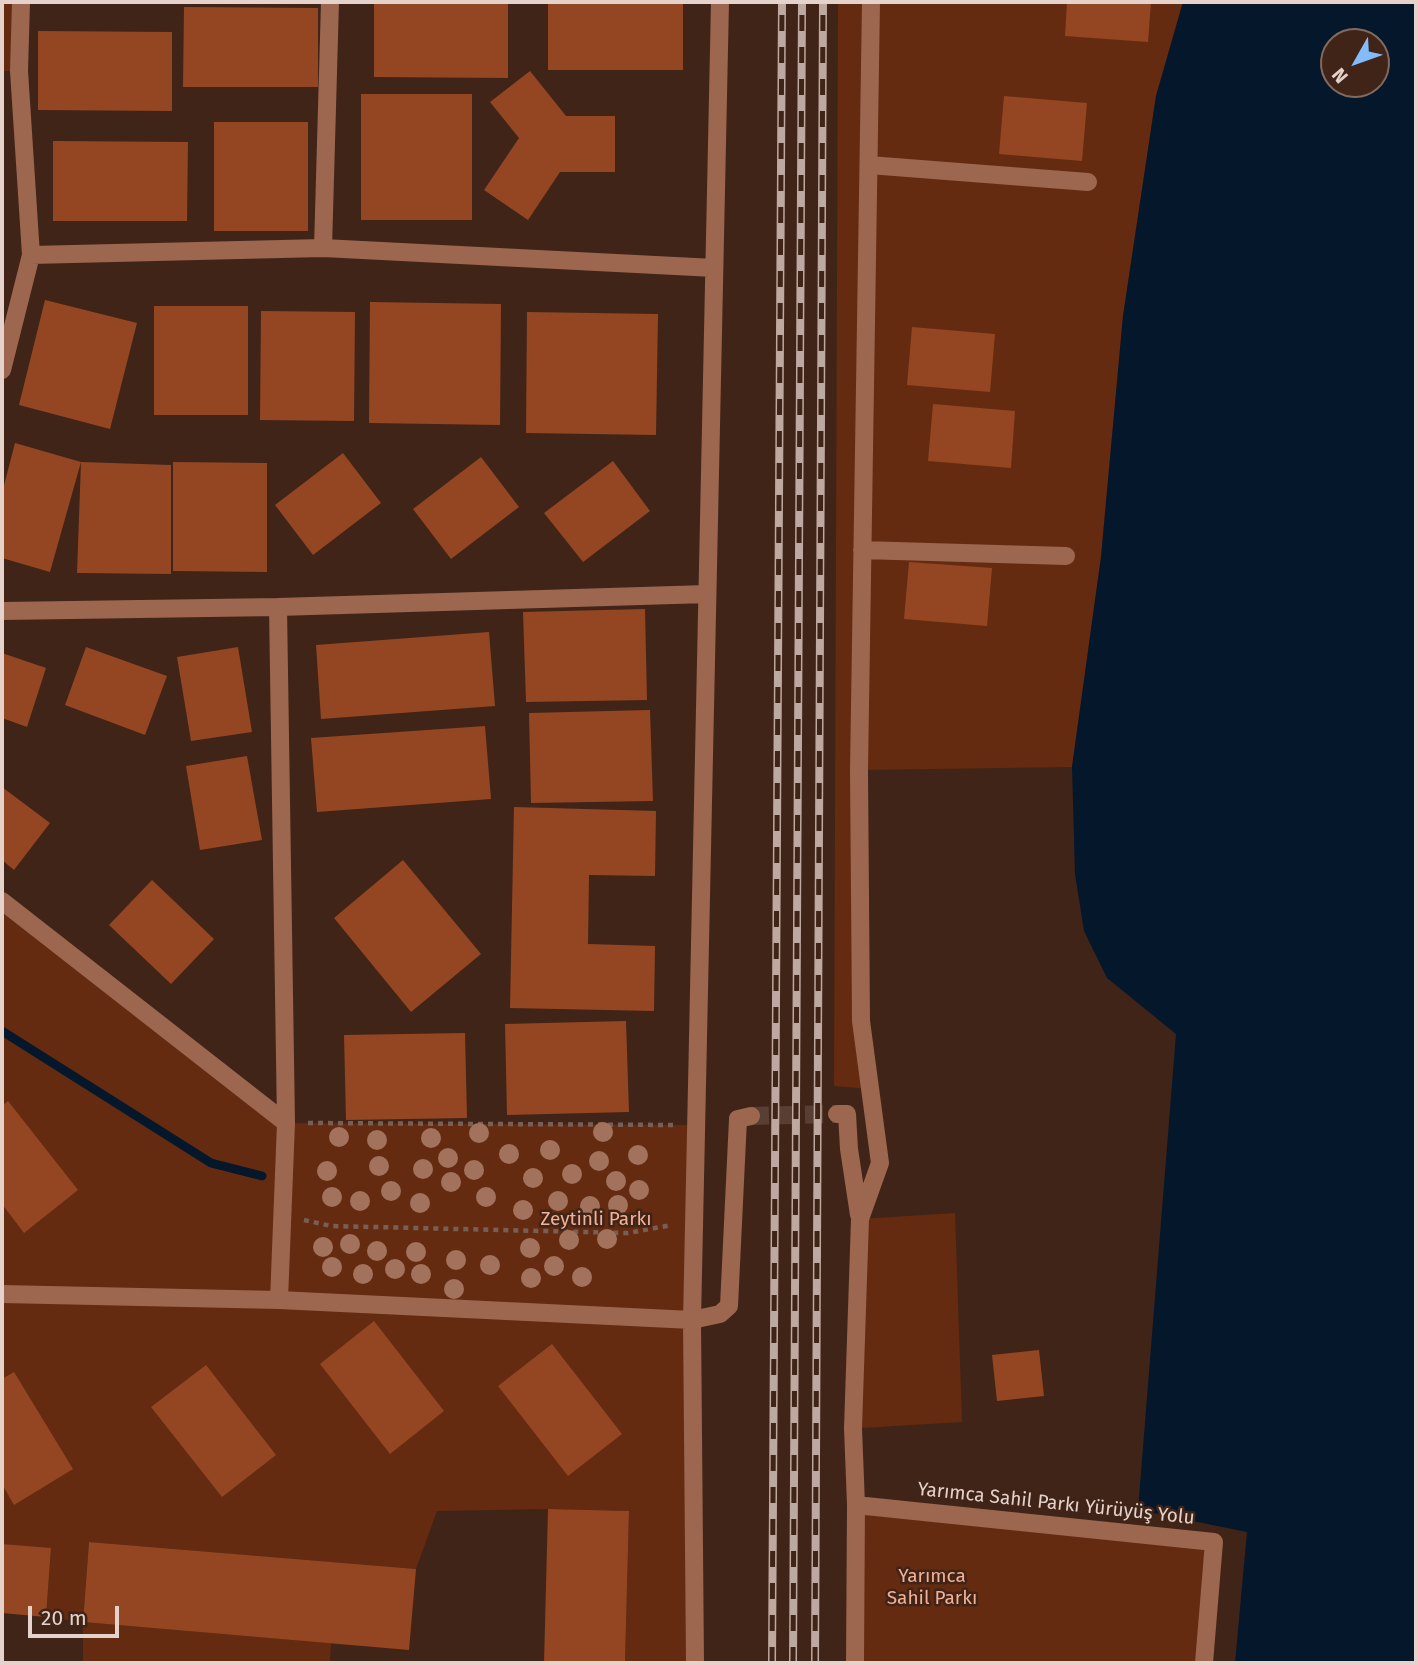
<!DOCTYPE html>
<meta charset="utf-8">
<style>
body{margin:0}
#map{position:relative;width:1418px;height:1665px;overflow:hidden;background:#402418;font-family:"Fira Sans",sans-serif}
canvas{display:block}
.frame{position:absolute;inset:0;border:4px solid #e5d2ca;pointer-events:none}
.north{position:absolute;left:1320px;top:28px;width:70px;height:70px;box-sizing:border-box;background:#402418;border:2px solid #826a5f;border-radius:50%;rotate:230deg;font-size:19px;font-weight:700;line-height:28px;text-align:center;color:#e5d2ca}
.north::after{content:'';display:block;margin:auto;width:24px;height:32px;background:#82bcfa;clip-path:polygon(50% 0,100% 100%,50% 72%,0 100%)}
.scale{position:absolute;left:28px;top:1606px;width:91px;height:32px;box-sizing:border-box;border:4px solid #e5d2ca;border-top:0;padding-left:9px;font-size:21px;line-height:24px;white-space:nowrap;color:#e5d2ca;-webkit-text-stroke:5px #402418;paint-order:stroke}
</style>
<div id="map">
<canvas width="1418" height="1665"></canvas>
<div class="frame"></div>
<div class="north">N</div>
<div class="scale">20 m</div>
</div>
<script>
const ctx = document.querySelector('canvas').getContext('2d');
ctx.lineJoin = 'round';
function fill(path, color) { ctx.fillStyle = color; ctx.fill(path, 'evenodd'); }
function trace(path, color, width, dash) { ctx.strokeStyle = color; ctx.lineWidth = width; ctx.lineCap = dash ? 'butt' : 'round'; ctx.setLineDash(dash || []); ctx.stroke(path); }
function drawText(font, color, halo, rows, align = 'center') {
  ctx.font = font + ' "Fira Sans",sans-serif'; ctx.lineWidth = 5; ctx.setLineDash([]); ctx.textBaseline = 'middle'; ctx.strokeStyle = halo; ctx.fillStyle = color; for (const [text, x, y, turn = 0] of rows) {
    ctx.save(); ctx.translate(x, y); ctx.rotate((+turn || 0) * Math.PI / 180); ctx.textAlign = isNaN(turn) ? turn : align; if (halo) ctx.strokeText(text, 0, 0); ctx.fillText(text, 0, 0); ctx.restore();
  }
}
const green = new Path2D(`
 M2 2H21L19 71H2Z
 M838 2H1183L1156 96 1123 316 1101 557 1072 767 860 770 870 1089 834 1086Z
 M2 901 286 1123 696 1125 690 1663H625L629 1511 548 1509 437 1511 416 1569 89 1542 83 1622 331 1643 330 1663H83V1622L46 1617 51 1549 2 1544Z
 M955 1213 962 1422 861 1428 860 1219Z
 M856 1505 1214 1542 1204 1663H855Z`);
const water = new Path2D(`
 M1183 2H1416V1663H1235L1247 1532 1138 1510 1176 1034 1107 978 1084 931 1075 874 1072 767 1101 557 1123 316 1156 96ZM1334 42H1376V84H1334Z`);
const stream = new Path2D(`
 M2 1031 211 1163 262 1176`);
const building = new Path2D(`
 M374 2H508V78L374 77Z
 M548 2H683V70H548Z
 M1067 2H1151L1148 42 1065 36Z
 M184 7 318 8V87H183Z
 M38 31 172 32V111L38 110Z
 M530 71 566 116H615V172H560L528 220 484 190 519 138 490 102Z
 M361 94H472V220H361Z
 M1004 96 1087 103 1082 161 999 154Z
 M214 122H308V231H214Z
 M53 141 188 142 187 221H53Z
 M45 300 137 323 110 429 19 405Z
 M370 302 501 304 500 425 369 423Z
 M154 306H248V415H154Z
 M261 311 355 312 354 421 260 420Z
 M527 312 658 314 656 435 526 433Z
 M912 327 995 334 990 392 907 385Z
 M933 404 1015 411 1011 468 928 461Z
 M15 443 81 462 50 572 2 558V493Z
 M343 453 381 503 313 555 275 505Z
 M481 457 519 507 451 559 413 509Z
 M613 461 650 511 583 562 544 513Z
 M81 462 171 465V574L77 573Z
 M173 462 267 463V572L173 571Z
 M909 562 992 568 987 626 904 619Z
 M645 609 647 700 526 702 523 612Z
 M489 632 495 706 321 719 316 645Z
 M86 647 167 676 145 735 65 705Z
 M238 647 252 732 191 741 177 657Z
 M2 653 46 668 27 727 2 718Z
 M650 710 653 801 531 803 529 713Z
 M485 726 491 799 317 812 311 738Z
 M247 756 262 840 200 850 186 766Z
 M2 787 50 823 14 870 2 860Z
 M514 807 656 811 655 876 589 875 588 944 655 946 654 1011 510 1008Z
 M403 860 481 954 411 1012 334 918Z
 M152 880 214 939 171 984 109 925Z
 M626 1021 629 1112 507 1115 505 1024Z
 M465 1033 467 1118 346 1120 344 1035Z
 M8 1101 78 1190 24 1233 2 1204V1106Z
 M374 1321 444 1411 390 1454 320 1364Z
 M552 1344 622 1434 568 1476 498 1386Z
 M1039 1350 1044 1396 997 1401 992 1355Z
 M206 1365 276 1455 222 1497 151 1407Z
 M14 1372 73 1469 14 1505 2 1484V1379Z
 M548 1509 629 1511 625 1663H544Z
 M89 1542 416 1569 409 1650 83 1622Z
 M2 1544 51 1548 46 1617 2 1613Z`);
const minorTunnel = new Path2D(`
 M751 1116 837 1114`);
const path = new Path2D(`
 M308 1123 673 1125
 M304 1220 331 1226 628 1233 672 1225`);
const minor = new Path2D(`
 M869 165 1088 182
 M323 248 330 2
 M31 255 323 248 714 268
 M2 370 31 255 19 71 21 2
 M862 550 1066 556
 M278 607 286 1123 279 1300
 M2 611 278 607 707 594
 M2 901 286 1123
 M837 1114H847L849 1149 859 1215
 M2 1294 279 1300 692 1320 720 1314 729 1306 738 1119 751 1116
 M856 1505 1214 1542 1204 1663
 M695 1663 692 1320 720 2
 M855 1663 856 1505 853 1428 860 1219 880 1163 861 1021 859 770 871 2`);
const rail = new Path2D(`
 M772 1663 782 2
 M793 1663 802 2
 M815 1663 823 2`);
const trees = [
 [603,1132],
 [479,1133],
 [339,1137],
 [431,1138],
 [377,1140],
 [550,1150],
 [509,1154],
 [638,1155],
 [448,1158],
 [599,1161],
 [379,1166],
 [423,1169],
 [474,1170],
 [327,1171],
 [572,1174],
 [533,1178],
 [616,1181],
 [451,1182],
 [639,1190],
 [391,1191],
 [332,1197],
 [486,1197],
 [360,1201],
 [558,1201],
 [420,1203],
 [618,1205],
 [590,1206],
 [523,1210],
 [607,1239],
 [569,1240],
 [350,1244],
 [323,1247],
 [530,1248],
 [377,1251],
 [416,1252],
 [456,1260],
 [490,1265],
 [554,1266],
 [332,1267],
 [395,1269],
 [363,1274],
 [421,1274],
 [582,1277],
 [531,1278],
 [454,1289]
];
const parkNames = [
 ["Zeytinli Parkı",596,1220],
 ["Yarımca",932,1577],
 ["Sahil Parkı",932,1599]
];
const streetNames = [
 ["Yarımca Sahil Parkı Yürüyüş Yolu",1056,1504,6]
];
fill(green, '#642b10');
fill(water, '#05172a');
trace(stream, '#05172a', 9);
fill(building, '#944622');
trace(minorTunnel, '#593e33', 18, [18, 9]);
trace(path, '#785f55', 4.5, [5, 5]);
trace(minor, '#9c664f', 18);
trace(rail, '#bea9a0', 8);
trace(rail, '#402418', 5, [16]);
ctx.fillStyle = '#a3725d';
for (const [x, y] of trees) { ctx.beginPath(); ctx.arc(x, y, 10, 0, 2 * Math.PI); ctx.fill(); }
drawText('19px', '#f4b196', '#402418', parkNames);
drawText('19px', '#e5d2ca', '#402418', streetNames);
</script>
